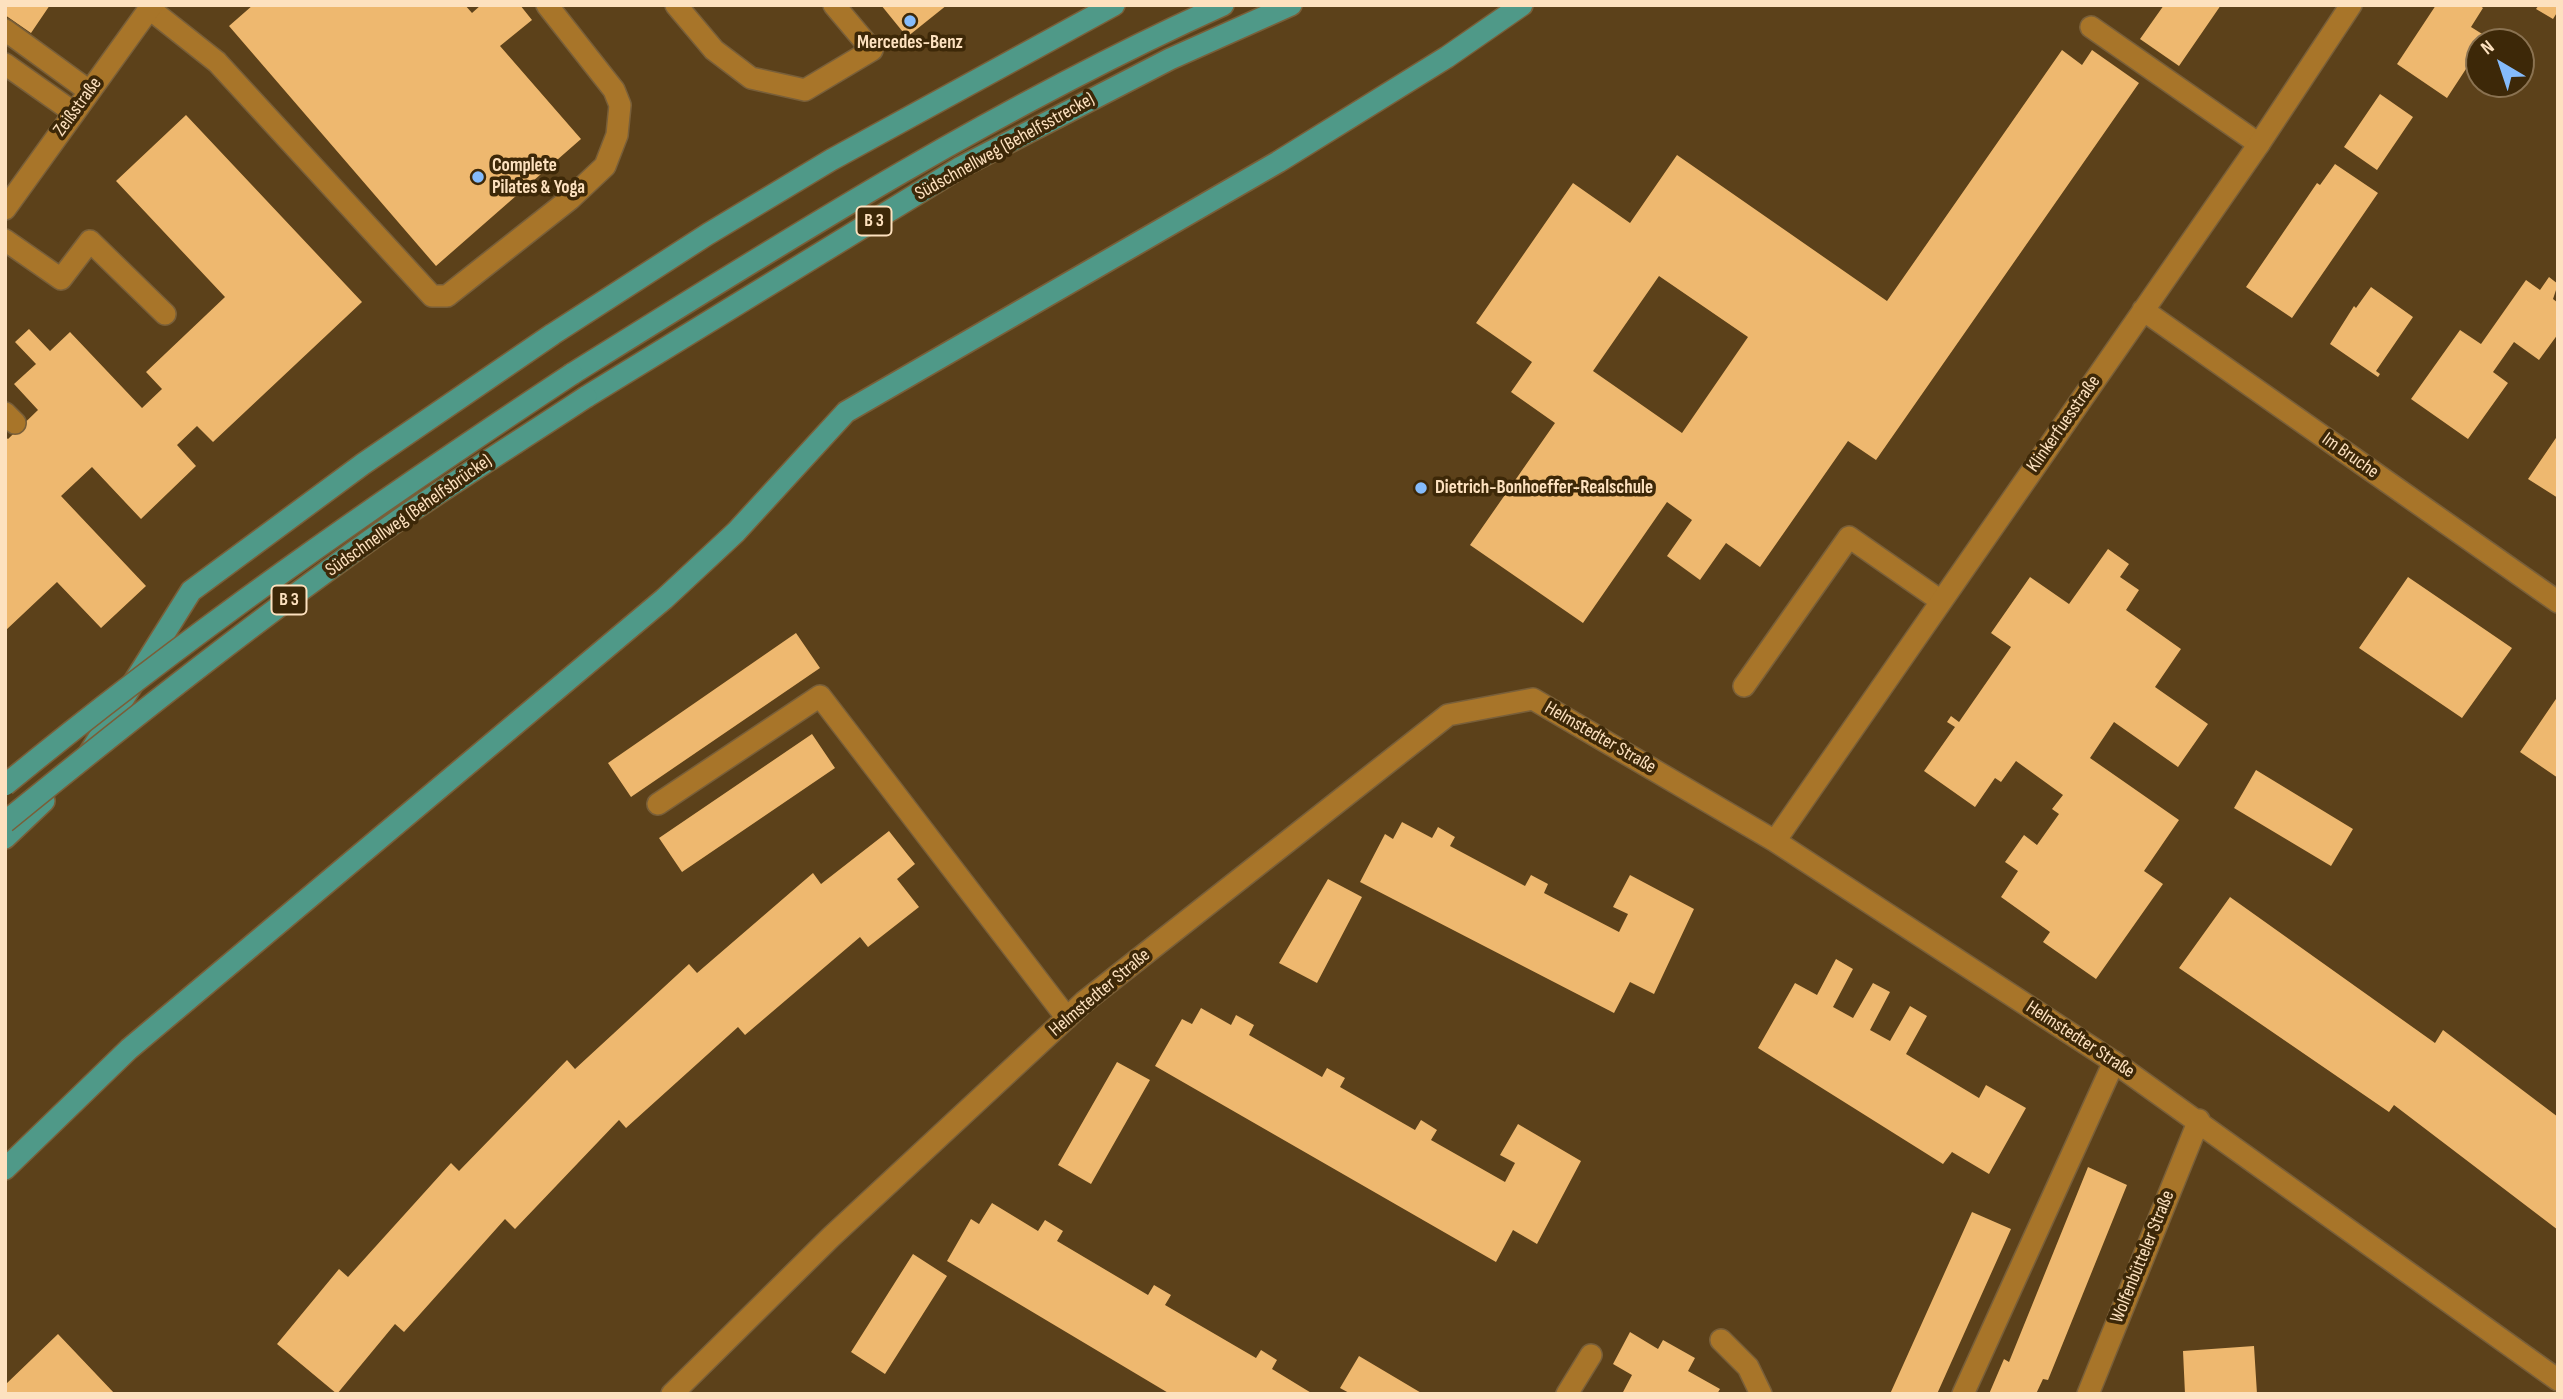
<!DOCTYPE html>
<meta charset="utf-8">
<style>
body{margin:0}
#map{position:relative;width:2563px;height:1399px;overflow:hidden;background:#5c411a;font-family:"Sofia Sans Condensed",sans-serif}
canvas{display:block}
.frame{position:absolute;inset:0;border:7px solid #fde1bf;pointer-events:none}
.north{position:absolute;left:2465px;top:28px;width:70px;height:70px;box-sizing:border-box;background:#3d2808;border:2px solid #8a7251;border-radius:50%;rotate:321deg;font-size:19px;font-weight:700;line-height:28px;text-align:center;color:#fde1bf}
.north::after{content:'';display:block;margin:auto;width:24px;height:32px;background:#85bbfb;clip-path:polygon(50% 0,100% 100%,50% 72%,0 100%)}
</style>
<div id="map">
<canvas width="2563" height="1399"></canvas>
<div class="frame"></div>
<div class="north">N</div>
</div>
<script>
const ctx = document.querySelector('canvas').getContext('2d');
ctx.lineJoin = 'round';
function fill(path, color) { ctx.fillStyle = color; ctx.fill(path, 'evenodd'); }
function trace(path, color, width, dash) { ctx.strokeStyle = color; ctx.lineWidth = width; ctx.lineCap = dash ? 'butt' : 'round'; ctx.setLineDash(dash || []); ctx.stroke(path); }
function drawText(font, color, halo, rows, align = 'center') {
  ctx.font = font + ' "Sofia Sans Condensed",sans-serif'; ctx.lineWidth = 7; ctx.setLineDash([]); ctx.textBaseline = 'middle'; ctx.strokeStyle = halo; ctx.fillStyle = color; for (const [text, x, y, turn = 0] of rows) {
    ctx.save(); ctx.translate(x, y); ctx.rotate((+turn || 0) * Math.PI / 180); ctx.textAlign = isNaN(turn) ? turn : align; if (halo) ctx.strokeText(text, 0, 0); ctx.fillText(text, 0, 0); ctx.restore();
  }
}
const building = new Path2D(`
 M5 5H50L31 33 5 15Z
 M253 5H465L472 13 481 5H520L532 20 500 46 581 139 436 266 229 26Z
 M881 5H947L907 37Z
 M2164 5H2221L2179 66 2140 39Z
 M2436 5H2479L2483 8 2471 27 2487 37 2479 42V49L2447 98 2397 64Z
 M2539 5H2558V11L2553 19 2536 9Z
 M2062 50 2082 65 2092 50 2139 83 1876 460 1848 441 1760 567 1726 543 1700 580 1667 556 1692 520 1667 502 1583 623 1470 545 1555 423 1511 392 1532 362 1476 323 1573 183 1630 223 1677 155 1887 301ZM1659 276 1748 337 1682 433 1593 371Z
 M2380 94 2413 117 2377 170 2344 147Z
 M186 115 362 302 213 442 197 426 177 445 196 466 141 519 92 467 61 496 146 586 101 628 57 582 5 631V437L8 439 38 410 14 384 36 364 15 342 29 329 50 351 70 332 142 408 162 389 146 372 225 297 116 181Z
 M2335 164 2378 193 2292 318 2246 287 2317 183 2320 185Z
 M2549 277 2558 284 2553 299 2558 303V334L2539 360 2514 342 2493 372 2508 383 2468 439 2411 399 2460 330 2481 344 2526 280 2540 290Z
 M2371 287 2413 317 2376 371 2380 374 2378 377 2330 344 2354 306 2356 308Z
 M2558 435V498L2528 479Z
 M2108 549 2129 564 2120 577 2139 590 2126 610 2181 649 2155 687 2208 724 2178 767 2114 722 2090 758 2179 820 2144 871 2163 884 2096 979 2043 942 2050 932 2001 897 2018 871 2005 862 2024 835 2037 845 2059 814 2052 809 2063 795 2016 761 2001 782 1995 778 1975 807 1924 771 1955 727 1947 722 1951 716 1959 722 2011 647 1991 633 2030 577 2069 604Z
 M2408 577 2512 648 2462 718 2359 648Z
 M796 633 820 668 631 797 608 763Z
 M2558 696V778L2520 752Z
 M812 734 835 768 682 872 659 838Z
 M2256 770 2353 829 2331 866 2234 808Z
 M1402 822 1432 838 1438 827 1455 837 1450 846 1525 886 1531 875 1548 884 1544 893 1619 932 1628 914 1613 907 1630 875 1694 909 1654 994 1630 982 1614 1013 1360 882 1385 834 1393 839Z
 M889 831 915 864 897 879 919 907 868 947 860 937 745 1035 738 1027 626 1128 619 1120 515 1229 505 1219 404 1332 395 1324 337 1394 277 1344 339 1269 348 1277 451 1163 459 1171 567 1060 575 1069 689 964 697 973 813 873 821 884Z
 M1328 879 1362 897 1317 983 1279 963Z
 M2230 897 2435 1043 2443 1030 2558 1117V1230L2394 1105 2389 1112 2179 968Z
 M1836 959 1853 969 1833 1007 1853 1018 1873 983 1890 992 1870 1030 1890 1041 1910 1006 1927 1016 1906 1054 1979 1098 1986 1085 2026 1108 1989 1174 1952 1152 1943 1164 1758 1048 1795 983 1817 995Z
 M1201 1008 1231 1025 1236 1015 1254 1025 1249 1035 1322 1077 1327 1068 1345 1078 1340 1087 1415 1130 1421 1120 1437 1130 1431 1140 1505 1182 1515 1163 1500 1155 1518 1124 1581 1161 1537 1244 1513 1230 1496 1262 1155 1066 1182 1019 1192 1024Z
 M1117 1062 1150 1080 1091 1184 1058 1165Z
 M2088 1167 2127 1185 2048 1380 2043 1379 2036 1394H1989L2004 1359 2009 1362Z
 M992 1203 1038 1231 1045 1220 1063 1231 1057 1241 1148 1295 1154 1285 1171 1295 1165 1305 1256 1358 1261 1350 1277 1360 1272 1369 1313 1394H1170L947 1261 971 1219 979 1224Z
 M1972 1212 2011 1229 1937 1394H1890Z
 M913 1254 947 1276 885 1374 851 1352Z
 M1630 1332 1658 1349 1663 1340 1695 1358 1688 1371 1720 1389 1717 1394H1622L1632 1375 1613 1364Z
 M58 1334 115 1394H5V1385Z
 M2254 1346 2257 1394H2185L2183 1351Z
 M1359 1356 1423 1394H1351L1340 1388Z`);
const service = new Path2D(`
 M676 5 714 50 751 78 805 90 872 50 834 5
 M150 9 217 62 432 296H447L570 199 605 166 617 135 620 105 614 90 547 5
 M2091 27 2259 144
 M5 30 89 91
 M5 64 73 112
 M5 240 61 279 90 241 165 314
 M5 413 15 423
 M1744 686 1849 537 1941 601
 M658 804 820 696 1067 1018
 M1721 1340 1748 1367 1761 1394
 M1567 1394 1591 1355
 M1963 1394 2114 1062`);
const minor = new Path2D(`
 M2143 310 2558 602
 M1775 841 2259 144 2351 5
 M672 1394 831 1237 1084 1002 1448 715 1533 699 1775 841 2114 1062 2558 1380
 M2088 1394 2199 1120`);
const tertiary = new Path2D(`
 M5 209 152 5`);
const trunk = new Path2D(`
 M572 374C783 242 995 108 1223 5
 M586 397 961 167 1170 59 1291 5
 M90 752 191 591 363 464 553 334 708 234 831 160 1114 5
 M5 838 44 801
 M5 1169 129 1049 664 599 736 532 846 412 1278 162 1447 57 1522 5`);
const trunkBridge = new Path2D(`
 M5 785C186 636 377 503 572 374
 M5 822C134 717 264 614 400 519 461 477 524 438 586 397`);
const markers = [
 [910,21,7,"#85bbfb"],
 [478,177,7,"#85bbfb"],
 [1421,488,7,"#85bbfb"]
];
const shields = [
 [874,221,35],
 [289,600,35]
];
const shieldNames = [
 ["B 3",874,221],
 ["B 3",289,600]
];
const poiNames = [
 ["Mercedes-Benz",910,43,"center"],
 ["Complete",492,166],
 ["Pilates & Yoga",492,188],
 ["Dietrich-Bonhoeffer-Realschule",1435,488]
];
const streetNames = [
 ["Zeißstraße",78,107,-54],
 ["Südschnellweg (Behelfsstrecke)",1005,147,-29],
 ["Klinkerfuesstraße",2064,424,-55],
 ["Im Bruche",2350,456,35],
 ["Südschnellweg (Behelfsbrücke)",409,516,-35],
 ["Helmstedter Straße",1600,738,30],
 ["Helmstedter Straße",1100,993,-40],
 ["Helmstedter Straße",2080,1040,33],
 ["Wolfenbütteler Straße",2143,1257,-68]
];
fill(building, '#eeb86f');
trace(service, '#795f39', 24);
trace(minor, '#795f39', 24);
trace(tertiary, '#795f39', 24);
trace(trunk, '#795f39', 24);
trace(service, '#a87529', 21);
trace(minor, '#a87529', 21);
trace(tertiary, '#a87529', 21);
trace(trunk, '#4f9988', 21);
trace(trunkBridge, '#795f39', 24, []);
trace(trunkBridge, '#4f9988', 21);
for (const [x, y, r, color] of markers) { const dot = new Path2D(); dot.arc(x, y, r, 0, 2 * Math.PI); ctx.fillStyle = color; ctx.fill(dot); trace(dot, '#3d2808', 2.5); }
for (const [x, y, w] of shields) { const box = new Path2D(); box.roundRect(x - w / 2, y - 14.5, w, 29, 5); ctx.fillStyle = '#3d2808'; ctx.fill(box); trace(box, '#fde1bf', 2); }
drawText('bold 18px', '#fde1bf', null, shieldNames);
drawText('bold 19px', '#fde1bf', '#3d2808', poiNames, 'left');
drawText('19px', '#fde1bf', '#3d2808', streetNames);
</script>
